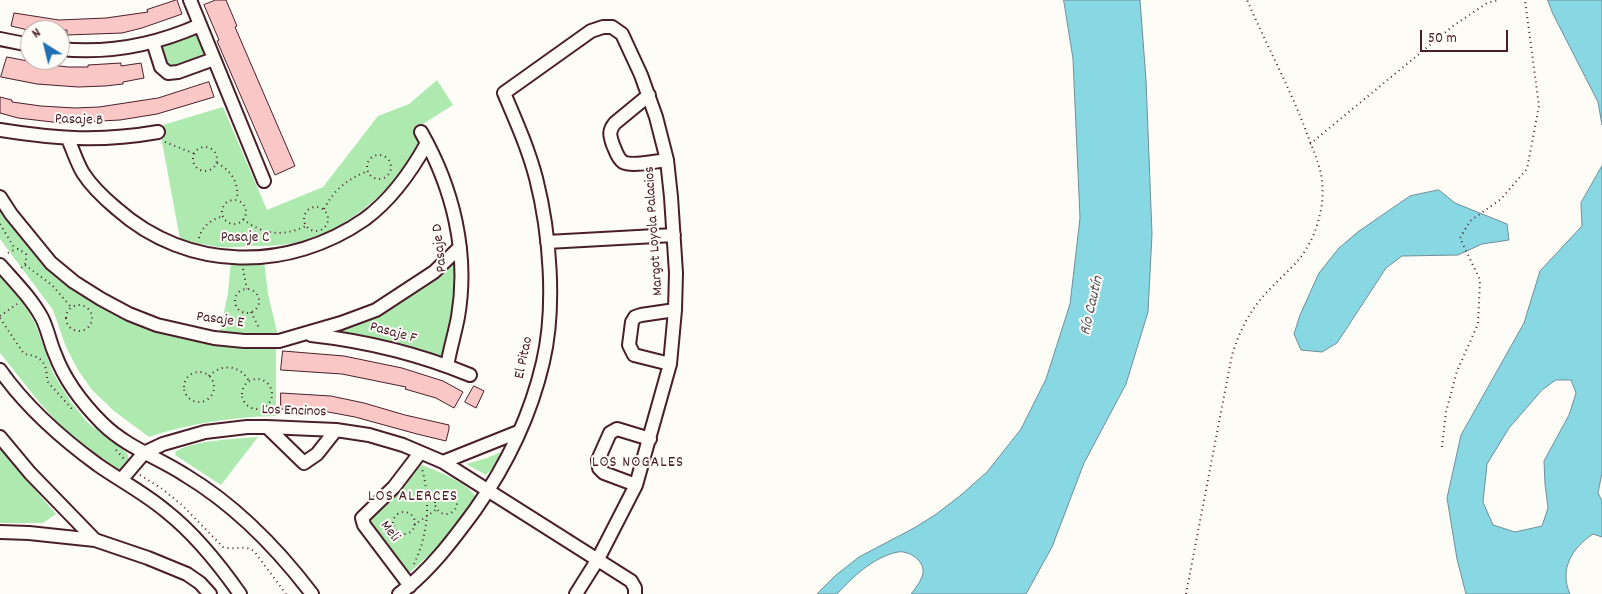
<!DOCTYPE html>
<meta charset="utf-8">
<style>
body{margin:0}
#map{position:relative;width:1602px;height:594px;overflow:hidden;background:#fdfcf7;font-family:Dekko,sans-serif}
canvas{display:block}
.north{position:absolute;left:20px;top:20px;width:50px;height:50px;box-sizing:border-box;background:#fdfcf7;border:1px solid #b5a4a5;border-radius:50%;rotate:324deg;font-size:14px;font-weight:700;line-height:20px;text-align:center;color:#4a1f2b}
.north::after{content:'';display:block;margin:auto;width:18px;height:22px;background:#1f6fb2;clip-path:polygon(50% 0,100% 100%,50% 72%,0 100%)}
.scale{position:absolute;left:1420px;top:30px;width:88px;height:22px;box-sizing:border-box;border:2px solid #4a1f2b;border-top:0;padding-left:6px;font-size:15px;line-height:18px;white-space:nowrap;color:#4a1f2b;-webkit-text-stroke:4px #fdfcf7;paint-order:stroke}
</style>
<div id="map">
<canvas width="1602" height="594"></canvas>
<div class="north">N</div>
<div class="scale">50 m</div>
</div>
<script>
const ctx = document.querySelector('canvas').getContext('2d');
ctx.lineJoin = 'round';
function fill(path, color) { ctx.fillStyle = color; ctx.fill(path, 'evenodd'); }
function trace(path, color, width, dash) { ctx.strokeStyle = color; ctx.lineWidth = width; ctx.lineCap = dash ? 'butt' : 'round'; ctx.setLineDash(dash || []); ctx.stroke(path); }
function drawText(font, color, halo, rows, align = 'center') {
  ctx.font = font + ' Dekko,sans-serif'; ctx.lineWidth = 4; ctx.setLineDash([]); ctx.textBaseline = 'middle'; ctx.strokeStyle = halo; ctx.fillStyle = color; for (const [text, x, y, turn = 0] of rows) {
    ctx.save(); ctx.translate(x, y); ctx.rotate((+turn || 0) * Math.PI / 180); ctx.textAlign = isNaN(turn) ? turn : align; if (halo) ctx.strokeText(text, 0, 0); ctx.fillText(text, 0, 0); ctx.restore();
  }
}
const green = new Path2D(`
 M196 34 199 36 206 54C197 60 177 69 166 65L162 52 163 46Z
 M437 80 453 105 415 129 421 140C398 187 347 232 294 243 279 246 264 246 248 246 238 247 227 248 218 247 205 245 192 242 180 239L162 142 163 125 223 107 267 210 323 187 378 116 409 104Z
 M0 206 25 243 56 276 84 296 129 320 276 347V416C232 417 191 423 149 437L114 411 92 390 78 370 66 347 53 310 0 239Z
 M457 255V292L449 331 440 359 372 339 333 331Z
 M231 261H264L268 294 278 336H219L228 293Z
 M0 274 21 300 35 323 53 373 71 402 87 422 127 453C131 461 128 464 123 471L117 472 109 468 60 425 39 402 0 353Z
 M258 437 221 485 175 455 176 451C197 440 234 439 258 437Z
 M0 449 56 514 43 523H0Z
 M501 452 493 468 486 475 466 464 487 458Z
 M417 463C434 470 466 481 476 497L473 502 438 547 408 574 368 526 369 516Z`);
const water = new Path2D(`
 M1064 0H1140L1146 80 1152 234 1148 312 1126 384 1084 463 1052 547 1026 594H911C922 580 931 567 912 555 908 553 902 551 898 552 873 557 853 577 837 594H817L836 575 859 557 914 528 935 515 961 495 987 472 1021 429 1046 379 1070 304 1080 218 1073 59Z
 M1548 0H1602V125L1598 102 1553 14Z
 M1602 166V473L1598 493 1602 501V537L1593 534C1572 548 1559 569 1570 594H1466L1457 559 1447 498 1461 435 1524 323 1540 271 1582 226 1581 203ZM1556 380H1571L1576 393 1569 415 1544 461 1545 484 1548 508 1542 526 1515 532 1493 525 1483 502 1487 464 1509 428 1542 390Z
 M1439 190 1455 203 1507 224 1509 240 1482 244 1458 255 1402 256 1386 268 1337 343 1322 352 1301 350 1294 334 1300 315 1319 273 1339 248 1359 231 1410 196Z`);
const building = new Path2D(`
 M177 0 182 14 142 28 122 33 67 35V30H28L11 26 14 13 59 20 106 18 148 12 147 10Z
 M216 0H226L237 26 235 27 295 166 275 175 217 41 219 40 204 5Z
 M7 57 43 64 68 67H88V65L121 63V66L141 63 144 78 123 82V84L105 86 78 87 37 84 1 77Z
 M209 82 214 97 157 114 120 120 61 123 18 118 0 113V97L12 100V102L41 106 75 108 99 107 158 98Z
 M283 351 344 356 402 368 443 381 463 392 454 408 436 398 405 389 406 387 342 374 281 370Z
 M474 386 484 391 476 408 465 402Z
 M281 393 331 396 364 403 405 415 449 425V429L446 441 417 434 355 417 323 411 281 409Z`);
const path = new Path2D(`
 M165 142 195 154
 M1310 144 1453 26 1487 3 1498 0
 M193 159a12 12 0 1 1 24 0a12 12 0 1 1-24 0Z
 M367 167a12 12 0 1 1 24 0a12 12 0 1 1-24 0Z
 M217 163C232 171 239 183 237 200
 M222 212a12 12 0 1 1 24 0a12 12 0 1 1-24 0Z
 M304 219a12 12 0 1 1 24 0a12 12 0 1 1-24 0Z
 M324 209C334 190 347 179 368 171
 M243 219C263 235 283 237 306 226
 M0 224 15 249
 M199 238C202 226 211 220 223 216
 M8 253 11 251 18 249 26 254V263L20 269
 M25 265 52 285 71 307
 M243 269 247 289
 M235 301a12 12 0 1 1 24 0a12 12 0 1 1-24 0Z
 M66 318a13 13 0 1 1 26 0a13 13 0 1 1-26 0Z
 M251 312 259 328
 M0 316 17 304
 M0 318 24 354C42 356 47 363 47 381L72 409
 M184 387a15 15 0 1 1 30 0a15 15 0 1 1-30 0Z
 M209 376C222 363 240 365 249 381
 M242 394a15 15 0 1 1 30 0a15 15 0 1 1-30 0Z
 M1442 447 1446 412 1457 371 1478 324 1480 280 1460 238 1470 221 1501 199 1527 169 1539 106 1525 0
 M116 450 124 459
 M140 475 161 488 182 505 223 547C234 551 243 544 254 551L286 594
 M435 503a11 11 0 1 1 22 0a11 11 0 1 1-22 0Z
 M393 523a11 11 0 1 1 22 0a11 11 0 1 1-22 0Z
 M414 525 437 509
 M414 564C428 535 431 501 422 469
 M1186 594 1232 355C1240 329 1252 306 1272 287 1283 275 1296 265 1305 251 1319 229 1326 200 1321 174 1318 160 1311 145 1306 131 1289 86 1266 44 1247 0`);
const street = new Path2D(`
 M190 0 264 181
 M0 39 30 45
 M153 42 161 67 168 73 178 72 214 59
 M60 49C109 54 155 45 200 25
 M649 95 615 123C608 131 610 136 613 145 616 151 617 158 623 162 632 167 656 161 667 160
 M0 130C56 139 101 142 158 132
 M421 132C453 188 469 253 458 317 455 333 450 349 447 366
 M68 139C73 150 77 163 83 173 92 187 105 199 117 209 188 272 289 272 365 219 392 199 411 172 427 143
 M0 197 11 214 51 263 74 282 101 299 129 314 157 325 214 338 244 341H279L341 323 376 310 434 272 460 247
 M547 242 674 235
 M0 265C15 282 31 298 42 318 48 330 50 343 55 354 65 381 82 403 102 423 126 447 157 457 185 475 235 505 277 548 312 594
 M311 335C365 341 419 354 470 375
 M670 364 634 355 629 345 632 322 635 317 641 315 675 310
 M0 370C26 407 61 438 98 465 121 481 146 494 167 512 196 535 219 564 240 594
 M267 427 304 463 317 454 336 430
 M0 437 30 473 95 540
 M443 462 518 432
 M121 480 144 453 163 444 205 432 247 427H267L336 430 369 435 403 445 443 462 631 581 635 588V594
 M636 485 604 473 599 468 598 460 610 433 617 429 650 439
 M0 532 29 533 95 540 148 558 187 574 200 583 210 594
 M410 586 364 525 362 518 394 487 420 453
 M399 594C429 572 453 540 475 510 506 466 531 414 543 362 556 307 550 233 536 178 528 148 516 121 504 93L591 31 603 27H612L622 34 641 75 656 117 667 160 671 197 676 273 675 310 670 364 636 485 598 559 576 594`);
const streetNames = [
 ["Pasaje B",79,121,2],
 ["Margot Loyola Palacios",655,231,-94],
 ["Pasaje C",245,239],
 ["Pasaje D",441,248,-96],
 ["Pasaje E",220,321,8],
 ["Pasaje F",393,334,15],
 ["El Pitao",525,358,-78],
 ["Los Encinos",294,412,2],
 ["Meli",389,532,53]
];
const waterNames = [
 ["Río Cautín",1093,306,-77]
];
const neighbourhoodNames = [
 ["LOS NOGALES",638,464],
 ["LOS ALERCES",413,498]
];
fill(green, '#aeeab0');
fill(water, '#88d8e3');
trace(water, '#6f8e99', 1);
fill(building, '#f8c7c6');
trace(building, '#4a1f2b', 1);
trace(street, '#4a1f2b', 16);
trace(path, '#4a1f2b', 2, [1, 4]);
trace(street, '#fdfcf7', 12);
drawText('15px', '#4a1f2b', '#fdfcf7', streetNames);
drawText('italic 16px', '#5d5662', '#fdfcf7', waterNames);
ctx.letterSpacing = '1px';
drawText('16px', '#4a1f2b', '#fdfcf7', neighbourhoodNames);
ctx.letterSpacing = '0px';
</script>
